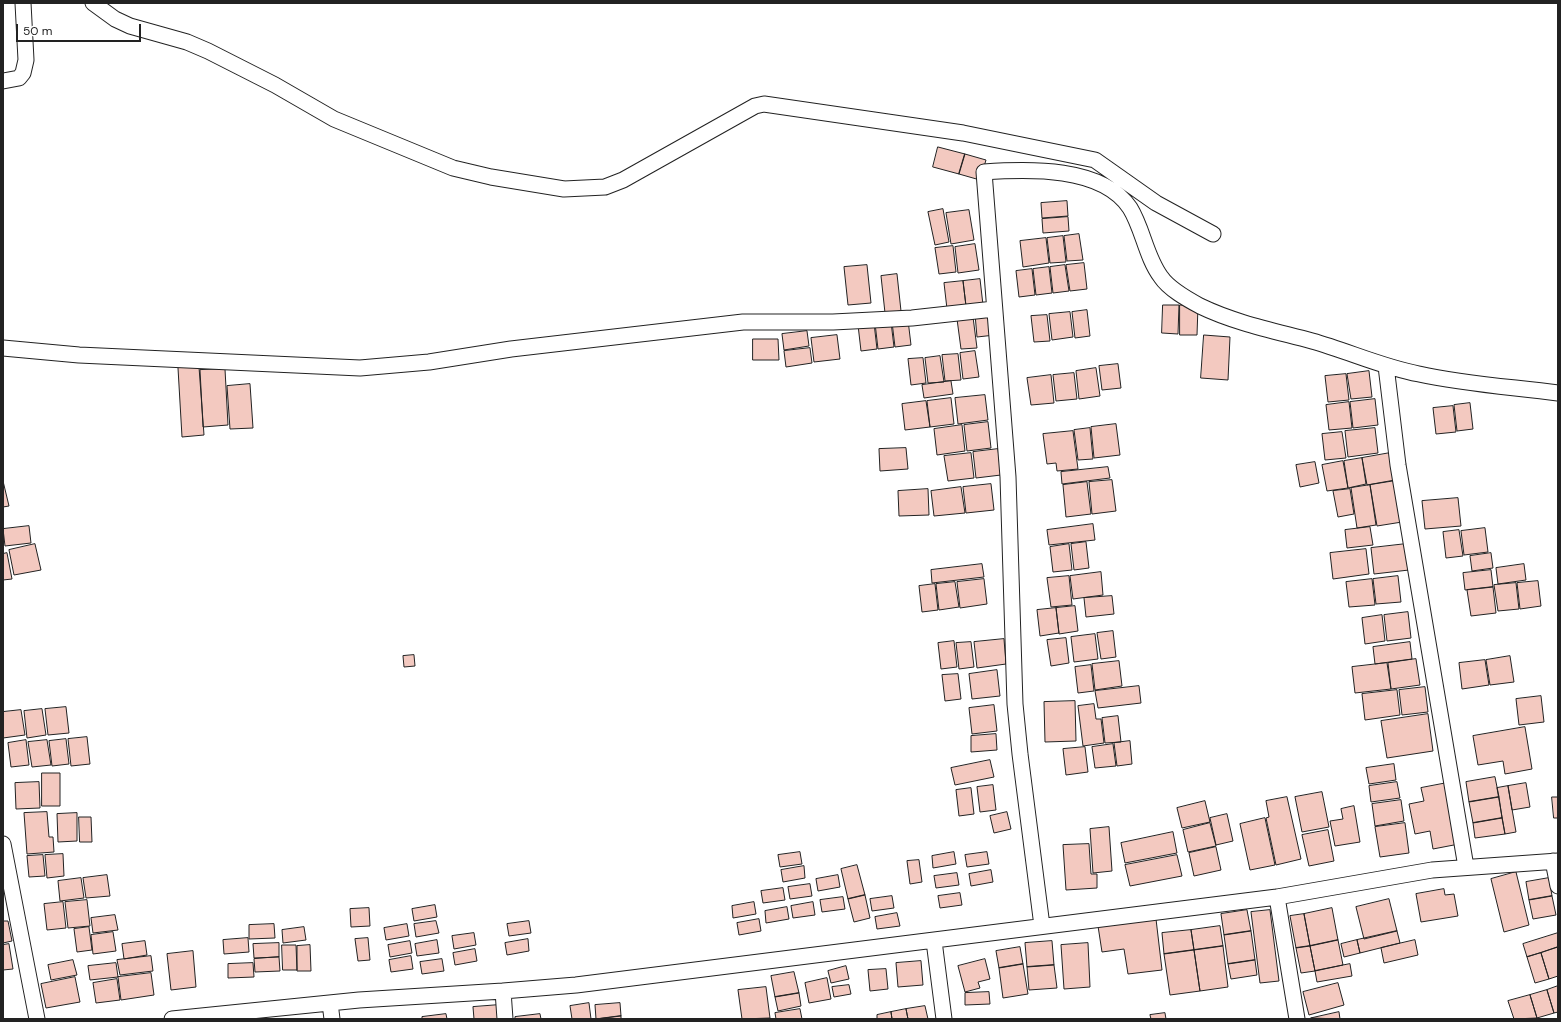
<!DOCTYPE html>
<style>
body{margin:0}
#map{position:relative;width:1561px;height:1022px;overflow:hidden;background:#fff;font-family:"DM Sans",sans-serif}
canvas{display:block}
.frame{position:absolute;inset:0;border:4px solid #222;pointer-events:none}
.scale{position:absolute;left:16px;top:24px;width:125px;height:18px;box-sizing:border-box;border:2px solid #222;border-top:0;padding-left:5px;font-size:12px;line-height:14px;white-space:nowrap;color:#222;-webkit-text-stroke:3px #fff;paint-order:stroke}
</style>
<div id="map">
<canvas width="1561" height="1022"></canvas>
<div class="frame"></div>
<div class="scale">50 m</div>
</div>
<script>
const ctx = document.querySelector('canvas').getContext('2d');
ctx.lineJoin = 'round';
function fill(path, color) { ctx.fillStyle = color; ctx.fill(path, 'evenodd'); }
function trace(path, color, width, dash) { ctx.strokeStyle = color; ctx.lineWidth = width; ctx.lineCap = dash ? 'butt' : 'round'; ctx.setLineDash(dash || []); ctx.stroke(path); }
const building = new Path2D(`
 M938 147 965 154 959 174 933 167Z
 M965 154 986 160 980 180 959 174Z
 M1067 201 1068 216 1042 218 1041 203Z
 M943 209 949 242 935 245 928 212Z
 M969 210 974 240 951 244 946 213Z
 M1068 217 1069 231 1043 233 1042 219Z
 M1079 234 1083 260 1067 261 1064 236Z
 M1063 236 1066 262 1050 263 1047 238Z
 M1046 238 1049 263 1023 267 1020 241Z
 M975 244 979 270 958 273 955 247Z
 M953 246 956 272 939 274 935 248Z
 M1084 263 1087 289 1070 291 1066 265Z
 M867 265 871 303 848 305 844 267Z
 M1065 265 1069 291 1053 293 1050 267Z
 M1049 267 1052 293 1036 295 1033 269Z
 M1032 269 1035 295 1019 297 1016 271Z
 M897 274 901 311 885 313 881 276Z
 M980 279 983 305 966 306 963 281Z
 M963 281 966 306 947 309 944 283Z
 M1163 305H1179L1178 334 1162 333Z
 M1180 305 1198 306 1197 335H1180Z
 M1087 310 1090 336 1075 338 1072 312Z
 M992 312 995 335 977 337 975 314Z
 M1070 312 1073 337 1052 340 1049 314Z
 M1047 315 1050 341 1034 342 1031 316Z
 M973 317 977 348 961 349 957 319Z
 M908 320 911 345 895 347 892 322Z
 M891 322 894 347 878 349 875 323Z
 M874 323 877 349 861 351 858 325Z
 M807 331 809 346 784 350 782 334Z
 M837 335 840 359 814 362 811 338Z
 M1204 335 1230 337 1228 380 1201 378Z
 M753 339H778L779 360H753Z
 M810 348 812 363 786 367 784 351Z
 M975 351 979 377 963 379 960 353Z
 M958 354 961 380 945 381 942 355Z
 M940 356 944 382 928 383 925 358Z
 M923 358 926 383 911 385 908 359Z
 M1118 364 1121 388 1102 390 1099 366Z
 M199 367 204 435 182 437 178 368Z
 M1096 368 1100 396 1079 399 1076 371Z
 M225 369 228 425 203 427 200 370Z
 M1369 371 1372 397 1351 399 1347 374Z
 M1074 373 1077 399 1056 401 1053 375Z
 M1346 374 1349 400 1328 402 1325 376Z
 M1051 375 1054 403 1031 405 1027 378Z
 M951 381 953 394 924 398 922 385Z
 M250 384 253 428 230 429 227 386Z
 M985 395 988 420 958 424 955 398Z
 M951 398 954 424 930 427 927 401Z
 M1375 399 1378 425 1353 428 1350 402Z
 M926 401 930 427 905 430 902 404Z
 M1349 402 1352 428 1329 430 1326 405Z
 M1470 403 1473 429 1457 431 1454 405Z
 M1453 406 1456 432 1436 434 1433 408Z
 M988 422 991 448 967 451 964 425Z
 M1116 424 1120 455 1094 458 1091 427Z
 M962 425 965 451 937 455 934 429Z
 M1090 428 1093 459 1078 460 1074 430Z
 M1375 428 1378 453 1348 457 1345 431Z
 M1073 431 1078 469 1057 471 1056 463 1047 464 1043 434Z
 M1342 432 1346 458 1325 460 1322 434Z
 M906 448 908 469 880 471 879 449Z
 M998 449 1001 475 976 478 973 452Z
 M971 453 974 478 948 481 944 456Z
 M1390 453 1395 480 1367 485 1362 458Z
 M1362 458 1366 484 1348 488 1344 461Z
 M1343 461 1348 488 1327 491 1322 465Z
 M1315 462 1319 483 1300 487 1296 465Z
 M1108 467 1110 478 1062 484 1061 472Z
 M1112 480 1116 511 1092 514 1089 482Z
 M3 481 9 506 3 507Z
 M1395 481 1402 522 1377 526 1370 485Z
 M1087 482 1091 514 1066 517 1063 485Z
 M991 484 994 510 966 513 963 487Z
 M1370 485 1376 525 1357 528 1351 488Z
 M961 487 965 513 934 516 931 491Z
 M928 489 929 515 899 516 898 491Z
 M1350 489 1354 514 1338 517 1333 491Z
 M1458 498 1461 526 1425 529 1422 501Z
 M1093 524 1095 540 1049 545 1047 530Z
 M29 526 31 543 5 546 3 529Z
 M1370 527 1373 545 1347 548 1345 530Z
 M1485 528 1488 552 1464 555 1461 531Z
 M1459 530 1463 556 1446 558 1443 532Z
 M1086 542 1089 568 1074 570 1071 544Z
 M35 544 41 570 14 575 9 550Z
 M1069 544 1072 570 1053 572 1050 547Z
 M1406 544 1409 570 1374 574 1371 548Z
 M1366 549 1369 574 1333 579 1330 553Z
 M7 553 12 579 3 580V554Z
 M1491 553 1493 568 1472 571 1470 556Z
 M982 564 984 577 932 583 931 570Z
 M1524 564 1526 580 1498 584 1496 568Z
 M1491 570 1493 587 1465 590 1463 573Z
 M1101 572 1103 595 1073 599 1070 576Z
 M1069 576 1072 605 1051 607 1047 578Z
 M1398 576 1401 602 1376 604 1373 579Z
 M984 579 987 604 960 608 957 582Z
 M1372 579 1375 605 1349 607 1346 582Z
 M1538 581 1541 606 1520 609 1517 583Z
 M955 582 959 607 939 610 936 584Z
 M1516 583 1519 609 1498 611 1494 585Z
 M935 584 938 610 922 612 919 586Z
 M1493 587 1496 613 1471 616 1467 590Z
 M1112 596 1114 614 1086 617 1084 598Z
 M1075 606 1078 631 1059 634 1056 608Z
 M1056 608 1059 633 1040 636 1037 610Z
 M1408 612 1411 638 1387 641 1384 615Z
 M1382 615 1385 641 1365 644 1362 618Z
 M1113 631 1116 657 1101 659 1097 633Z
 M1095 634 1098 659 1074 662 1071 637Z
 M1066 638 1069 663 1051 666 1047 640Z
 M1004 639 1006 664 977 668 974 642Z
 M954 641 957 667 941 669 938 643Z
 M971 642 974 667 959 669 956 643Z
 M1410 642 1412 659 1375 664 1373 647Z
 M414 655 415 666 404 667 403 656Z
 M1510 656 1514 682 1490 685 1486 660Z
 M1416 659 1420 685 1391 689 1388 663Z
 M1485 660 1489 685 1462 689 1459 663Z
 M1119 661 1122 686 1095 690 1092 664Z
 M1387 663 1391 689 1355 693 1352 667Z
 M1091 665 1094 691 1078 693 1075 667Z
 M997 670 1000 696 972 699 969 674Z
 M958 674 961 699 945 701 942 675Z
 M1139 686 1141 703 1098 708 1095 691Z
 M1425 687 1428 712 1402 715 1399 690Z
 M1397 690 1400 715 1365 720 1362 694Z
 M1541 696 1544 722 1519 725 1516 699Z
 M1075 701 1076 741 1045 742 1044 702Z
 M1094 704 1096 719H1101L1104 743 1083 746 1078 706Z
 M994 705 997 731 972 734 969 708Z
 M66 707 69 733 48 735 45 709Z
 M42 709 46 735 27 738 24 711Z
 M21 710 25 735 3 738V712Z
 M1428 714 1433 751 1387 758 1381 721Z
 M1118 716 1121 742 1105 743 1102 718Z
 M1525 727 1532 769 1505 774 1503 761 1478 765 1473 736Z
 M996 734 997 750 971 752V736Z
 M87 737 90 764 71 766 68 739Z
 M66 739 69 764 52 766 49 741Z
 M26 740 29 765 11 767 8 743Z
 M47 740 51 765 32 767 28 742Z
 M1130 741 1132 764 1117 766 1114 743Z
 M1113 744 1116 766 1095 768 1092 747Z
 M1085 747 1088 772 1066 775 1063 749Z
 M990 760 994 777 955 785 951 768Z
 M1394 764 1396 780 1369 784 1366 768Z
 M42 773H60V806H42Z
 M1495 777 1499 797 1469 802 1466 782Z
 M39 782 40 808 16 809 15 783Z
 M1397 782 1400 798 1371 802 1369 786Z
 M1447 783 1459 844 1433 849 1430 831 1415 834 1409 804 1424 801 1421 788Z
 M1526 783 1530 807 1512 810 1508 786Z
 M993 785 996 810 980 812 977 787Z
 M1508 786 1516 832 1505 834 1497 788Z
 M971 788 974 814 959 816 956 790Z
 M1322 792 1329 827 1302 832 1295 797Z
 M1287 797 1301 859 1276 865 1266 818 1269 817 1266 801Z
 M1499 797 1502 818 1473 823 1469 802Z
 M1552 797H1558V818H1554Z
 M1401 800 1404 821 1375 826 1372 804Z
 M1205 801 1210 822 1182 828 1177 808Z
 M1354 806 1360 842 1335 846 1330 821 1343 819 1341 809Z
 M47 812 49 837H53L54 852 27 854 24 813Z
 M1007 812 1011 829 994 833 990 816Z
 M77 813V841L58 842 57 814Z
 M1227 814 1233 841 1216 845 1210 818Z
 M79 817H91L92 842H80Z
 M1265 818 1275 865 1250 870 1240 824Z
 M1502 818 1505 834 1475 838 1473 823Z
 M1210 823 1216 846 1188 852 1183 830Z
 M1405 823 1409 853 1380 857 1375 827Z
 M1109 827 1112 871 1093 873 1090 829Z
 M1328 830 1334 861 1309 866 1302 835Z
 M1173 832 1177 853 1125 863 1121 843Z
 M1089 844 1091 874H1097V888L1066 890 1063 845Z
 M1216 847 1221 870 1194 876 1189 853Z
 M800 852 802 864 780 867 778 855Z
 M954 852 956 864 933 868 932 856Z
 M987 852 989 864 967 867 965 855Z
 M63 854 64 876 47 878 45 855Z
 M43 855 45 876 29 877 27 856Z
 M1177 855 1182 876 1130 886 1125 865Z
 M919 860 922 882 910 884 907 861Z
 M857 865 865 895 848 899 841 869Z
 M804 866 805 878 783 882 781 870Z
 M991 870 993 882 971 886 969 874Z
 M1516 872 1529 925 1504 932 1491 879Z
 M957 873 959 885 936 888 934 876Z
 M107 875 110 896 86 898 83 878Z
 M838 875 840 887 818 891 816 879Z
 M81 878 84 898 60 901 58 881Z
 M1549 878 1552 896 1529 900 1526 882Z
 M810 884 812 896 790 899 788 887Z
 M783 888 785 900 763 903 761 891Z
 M1444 889 1445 895 1454 894 1458 916 1421 922 1416 894Z
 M960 893 962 905 940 908 938 896Z
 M865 895 870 918 854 922 848 899Z
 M892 896 894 908 872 911 870 899Z
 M1552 896 1556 915 1533 919 1529 900Z
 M843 897 845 909 822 912 820 900Z
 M1389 899 1397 931 1364 939 1356 907Z
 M87 900 90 926 68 928 65 902Z
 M63 902 66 928 47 930 44 904Z
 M754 902 756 914 733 918 732 906Z
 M813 902 815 915 793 918 791 906Z
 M435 905 437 917 414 921 412 909Z
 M787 907 789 919 766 923 765 911Z
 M369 908 370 926 351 927 350 909Z
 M1332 908 1338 940 1310 946 1304 914Z
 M1247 910 1251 931 1224 935 1221 914Z
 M1270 910 1279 981 1260 983 1251 912Z
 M897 913 900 926 877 929 875 917Z
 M1304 914 1310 946 1296 948 1290 916Z
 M115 915 118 930 93 933 91 918Z
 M759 919 761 931 739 935 737 923Z
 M1156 919 1162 970 1128 974 1124 949 1102 952 1098 926Z
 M3 921H8L12 941 3 943Z
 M436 921 439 933 416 937 414 924Z
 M529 921 531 933 509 936 507 924Z
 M274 924 275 938 249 939V925Z
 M407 924 409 936 386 940 384 928Z
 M1220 926 1223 946 1194 950 1191 930Z
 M89 927 92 950 77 952 74 929Z
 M304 927 306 940 283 943 282 930Z
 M1191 930 1194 950 1164 954 1162 933Z
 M1251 931 1255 960 1228 964 1224 935Z
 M1397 931 1400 943 1360 953 1357 940Z
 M113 932 116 951 93 954 91 935Z
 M474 933 476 945 454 949 452 936Z
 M1558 933V947L1527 957 1523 944Z
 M248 938 249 952 224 954 223 940Z
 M368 938 370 960 358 961 355 939Z
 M528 939 529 951 507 955 505 943Z
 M437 940 439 953 417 956 415 944Z
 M1338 940 1343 965 1315 971 1310 946Z
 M1357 940 1360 953 1344 957 1341 944Z
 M1415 940 1418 955 1384 963 1381 948Z
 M145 941 147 955 124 959 122 944Z
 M410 941 412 953 390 957 388 945Z
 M1052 941 1054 965 1027 967 1025 943Z
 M279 943V957L254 958 253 944Z
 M1088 943 1090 987 1064 989 1061 945Z
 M9 944 13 969 3 970V945Z
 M282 945H296L297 970H283Z
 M310 945 311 971H297V946Z
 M1223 946 1228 987 1200 991 1194 950Z
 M1310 946 1315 971 1301 973 1296 948Z
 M1020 947 1023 964 999 968 996 951Z
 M1558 947V976L1549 979 1541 953Z
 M475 949 477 961 455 965 453 953Z
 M1194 950 1200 991 1170 995 1164 954Z
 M193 951 196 987 171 990 167 954Z
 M1541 953 1549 979 1535 983 1527 957Z
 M151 956 153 971 120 975 117 960Z
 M411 956 413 969 391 972 389 960Z
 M279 957 280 971 255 972 254 959Z
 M442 959 444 971 422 974 420 962Z
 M985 959 990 979 978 982 980 988 965 992 958 966Z
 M73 960 77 975 51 980 48 965Z
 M1255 960 1257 975 1231 979 1228 964Z
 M921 961 923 985 898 987 896 963Z
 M116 963 118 977 90 980 88 966Z
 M253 963 254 977 228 978V964Z
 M1023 964 1028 994 1003 998 999 968Z
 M1350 964 1352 976 1317 982 1315 971Z
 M1054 965 1057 988 1029 990 1027 967Z
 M846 966 849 979 831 983 828 971Z
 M886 969 888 989 870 991 868 970Z
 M794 972 799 993 775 997 771 976Z
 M151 973 154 995 121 1000 118 977Z
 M75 977 80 1002 46 1008 41 984Z
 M827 978 831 999 809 1003 805 983Z
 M117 979 120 1000 96 1003 93 983Z
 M1338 983 1344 1005 1309 1015 1303 992Z
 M849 985 851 994 834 997 832 987Z
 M1558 986V1012L1554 1013 1547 990Z
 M766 987 770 1018 742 1019 738 990Z
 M1547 990 1554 1013 1537 1018 1530 995Z
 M989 992 990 1004 965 1005V993Z
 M799 993 801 1006 778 1011 775 997Z
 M1530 995 1537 1018 1514 1019 1508 1001Z
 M589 1003 591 1019H572L570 1006Z
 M620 1003 621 1016 596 1019 595 1005Z
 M499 1005 501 1019H474L473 1007Z
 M925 1006 928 1019H908L906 1009Z
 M800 1009 802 1019H776L775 1013Z
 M906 1009 908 1019H892L891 1012Z
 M891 1012 892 1019H877V1015Z
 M1339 1012 1340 1019 1311 1018Z
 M1165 1013 1166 1019H1151L1150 1015Z
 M446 1014 447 1019H422V1017Z
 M540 1014 541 1019H515V1017Z
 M621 1016V1019H596Z`);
const street = new Path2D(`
 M93 3 115 19 130 26 187 42 208 51 275 85 334 119 453 168 491 177 564 189 605 187 623 180 755 106 764 104 963 133 1095 160 1156 203 1213 234
 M3 81 19 78 23 73 26 60 23 3
 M3 348 79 355 360 368 429 362 511 349 743 322H833L912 318 994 309
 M1386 366 1398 465 1466 867
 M3 844 37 1019
 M1553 861 1558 886
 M1277 897 1297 1019
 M1042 926 1020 754 1015 704 1008 477 984 172C1028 169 1102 166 1130 208 1143 229 1146 257 1161 277 1169 289 1187 299 1200 306 1235 323 1275 331 1312 341 1348 351 1382 367 1419 374 1464 384 1512 387 1558 393
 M934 941 944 1019
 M503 991 505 1019
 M330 1003 332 1019
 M172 1019 359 1000 503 991 576 985 1277 897 1432 870 1558 861`);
fill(building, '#f3c9c0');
trace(building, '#222', 1);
trace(street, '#222', 17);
trace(street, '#fff', 15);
</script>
